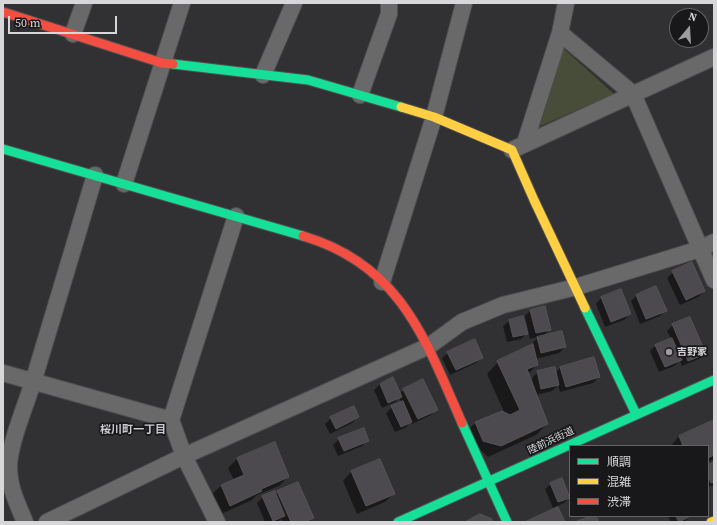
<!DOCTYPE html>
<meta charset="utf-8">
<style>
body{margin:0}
#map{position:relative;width:717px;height:525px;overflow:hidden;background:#313032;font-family:"Source Serif 4","Noto Sans JP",serif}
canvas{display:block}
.frame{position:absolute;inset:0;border:4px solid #d7d6d9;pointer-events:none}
.legend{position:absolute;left:569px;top:445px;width:140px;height:72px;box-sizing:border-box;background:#181719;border:1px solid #646366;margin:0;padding:5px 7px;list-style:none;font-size:12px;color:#d7d6d9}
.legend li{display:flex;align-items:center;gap:8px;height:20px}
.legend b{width:20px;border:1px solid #646366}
.north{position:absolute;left:669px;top:8px;width:40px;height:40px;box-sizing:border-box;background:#181719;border:1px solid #646366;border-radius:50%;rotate:18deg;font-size:11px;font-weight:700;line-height:16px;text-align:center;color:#d7d6d9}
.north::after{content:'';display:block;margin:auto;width:14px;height:18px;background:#9d9c9f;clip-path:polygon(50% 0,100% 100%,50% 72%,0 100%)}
.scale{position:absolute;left:8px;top:16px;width:109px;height:18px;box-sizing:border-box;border:2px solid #d7d6d9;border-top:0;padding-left:5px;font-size:12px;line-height:14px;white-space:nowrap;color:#d7d6d9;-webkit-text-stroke:3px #181719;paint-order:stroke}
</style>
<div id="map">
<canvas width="717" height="525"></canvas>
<div class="frame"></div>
<ul class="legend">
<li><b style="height:5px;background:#16e098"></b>順調</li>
<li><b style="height:5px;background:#ffcf43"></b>混雑</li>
<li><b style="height:5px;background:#f24e42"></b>渋滞</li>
</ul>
<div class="north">N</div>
<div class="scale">50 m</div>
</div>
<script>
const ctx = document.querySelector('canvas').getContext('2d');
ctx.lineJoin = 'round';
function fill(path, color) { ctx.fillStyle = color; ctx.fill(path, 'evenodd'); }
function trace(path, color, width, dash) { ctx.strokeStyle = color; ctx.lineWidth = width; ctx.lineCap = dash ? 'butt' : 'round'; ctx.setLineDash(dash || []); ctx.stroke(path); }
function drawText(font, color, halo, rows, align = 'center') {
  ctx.font = font + ' "Source Serif 4","Noto Sans JP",serif'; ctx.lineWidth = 3.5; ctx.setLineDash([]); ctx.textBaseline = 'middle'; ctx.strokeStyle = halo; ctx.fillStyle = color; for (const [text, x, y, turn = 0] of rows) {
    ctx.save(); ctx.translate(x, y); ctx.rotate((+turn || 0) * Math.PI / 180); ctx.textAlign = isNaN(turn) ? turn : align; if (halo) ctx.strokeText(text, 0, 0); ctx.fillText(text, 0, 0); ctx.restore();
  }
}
const green = new Path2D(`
 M563 48 614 94 540 126Z`);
const shadow = new Path2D(`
 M673 272 704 291 698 297 680 305 667 278Z
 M636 296 665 310 660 316 640 324 631 301Z
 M601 298 630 314 624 320 605 327 596 304Z
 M531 310 549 330 543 336 565 347 559 353 536 359 537 365 528 374 532 384H533L532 378 538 372 555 373 560 368 594 358 599 377 593 383 560 392 558 385 552 391 536 395 547 424 536 435 488 457 464 434 475 423 502 412 505 414 487 374 498 362 532 346V344L538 337 530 339 525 316Z
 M509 321 527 333 521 339 507 342 503 326Z
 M673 325 705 353 699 359 682 366 680 361 674 366 659 372 650 351 656 345 671 339 667 331Z
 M448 353 482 357 476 363 450 375 442 358Z
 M380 384 399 394 404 390 436 409 431 415 412 424 411 422 405 428 395 432 386 413 392 407 402 403 399 398 395 402 382 408 374 390Z
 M358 417 352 423 330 434 325 424 331 418Z
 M714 421V459L708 462V446H671L679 436Z
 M339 439 368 440 362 446 338 456 333 445Z
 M274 444 288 477 279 486 257 495 252 500 221 514 212 494 221 486 234 480 228 468 237 459Z
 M714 463V485L708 487V466Z
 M351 472 394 493 385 502 357 514 343 481Z
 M297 483 313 518 309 522H283L281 519 277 522H265L257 503 263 497 275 494Z
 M551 484 570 497 564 503 553 508 545 489Z
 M668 516H691L684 522H671Z`);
const building = new Path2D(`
 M692 262 705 291 686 300 672 271Z
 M656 286 667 311 646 319 636 295Z
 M621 289 631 314 611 322 601 297Z
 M545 306 551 330 536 333 530 310Z
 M523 316 528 334 513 337 509 320Z
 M690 317 706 354 688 361 672 324Z
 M562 331 566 347 541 353 537 337Z
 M672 338 682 360 665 367 655 345Z
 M475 339 483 358 456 370 447 352Z
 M533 344 538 365 527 369 548 424 501 446 483 441 475 422 502 411 510 415 520 410 497 361Z
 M594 357 600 377 566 387 560 367Z
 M555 367 559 385 541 389 537 371Z
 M393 377 402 397 388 403 380 384Z
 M423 379 438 410 418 419 403 389Z
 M403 401 412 422 401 427 391 406Z
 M354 406 359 417 336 429 330 417Z
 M714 420V455L708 458V446H683L679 436Z
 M364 428 369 441 344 451 338 438Z
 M275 442 289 477 261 489 262 491 230 506 221 485 244 475 237 458Z
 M380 459 395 494 366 506 351 471Z
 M714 462V482L711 483 708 476V465Z
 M562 478 570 498 558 502 550 483Z
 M298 482 314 518 305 522H291L277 491Z
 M275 491 285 516 273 521 262 496Z
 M558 507 565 522H525Z
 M480 514 492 519 493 522H465Z
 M591 516H596L599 522H575Z
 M676 516H691L679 522Z`);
const street = new Path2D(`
 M560 33 633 94 714 280
 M73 34 84 3
 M263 75 294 3
 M360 95 389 14V3
 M525 143 560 33 566 3
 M512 150 714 57
 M124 184 182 3
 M382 282 434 117 464 3
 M3 373 171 420
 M25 522C17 503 8 485 9 464 11 439 26 405 34 379 54 312 75 243 95 175
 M47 522 184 456 429 346 462 322 503 305 576 287 700 249 714 242
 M217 522 184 456 171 420 236 216`);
const fast = new Path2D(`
 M173 64 308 80 401 107
 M3 149 303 236
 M585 308 636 414
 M462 423 507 522
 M398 522 714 380`);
const slow = new Path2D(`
 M401 107 434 117 512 150 534 200 585 308
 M711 522 714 521`);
const jam = new Path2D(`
 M3 12 162 63 173 64
 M303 236C401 265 425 339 462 423`);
const markers = [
 [669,352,4,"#9d9c9f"]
];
const poiNames = [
 ["吉野家",677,352]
];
const streetNames = [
 ["陸前浜街道",551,441,-25]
];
const neighbourhoodNames = [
 ["桜川町一丁目",133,430]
];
fill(green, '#474d39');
fill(shadow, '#0007');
fill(building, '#4c4a4f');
trace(building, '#545455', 1);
trace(street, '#4f4e50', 18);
trace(fast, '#4f4e50', 11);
trace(slow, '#4f4e50', 11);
trace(jam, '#4f4e50', 11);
trace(street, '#69696a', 16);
trace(fast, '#16e098', 9);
trace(slow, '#ffcf43', 9);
trace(jam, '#f24e42', 9);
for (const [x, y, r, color] of markers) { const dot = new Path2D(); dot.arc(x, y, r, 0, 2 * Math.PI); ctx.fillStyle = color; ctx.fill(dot); trace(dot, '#181719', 1.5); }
drawText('bold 10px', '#d7d6d9', '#181719', poiNames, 'left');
drawText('10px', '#d7d6d9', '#181719', streetNames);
drawText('bold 11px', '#cccbd0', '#181719', neighbourhoodNames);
</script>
